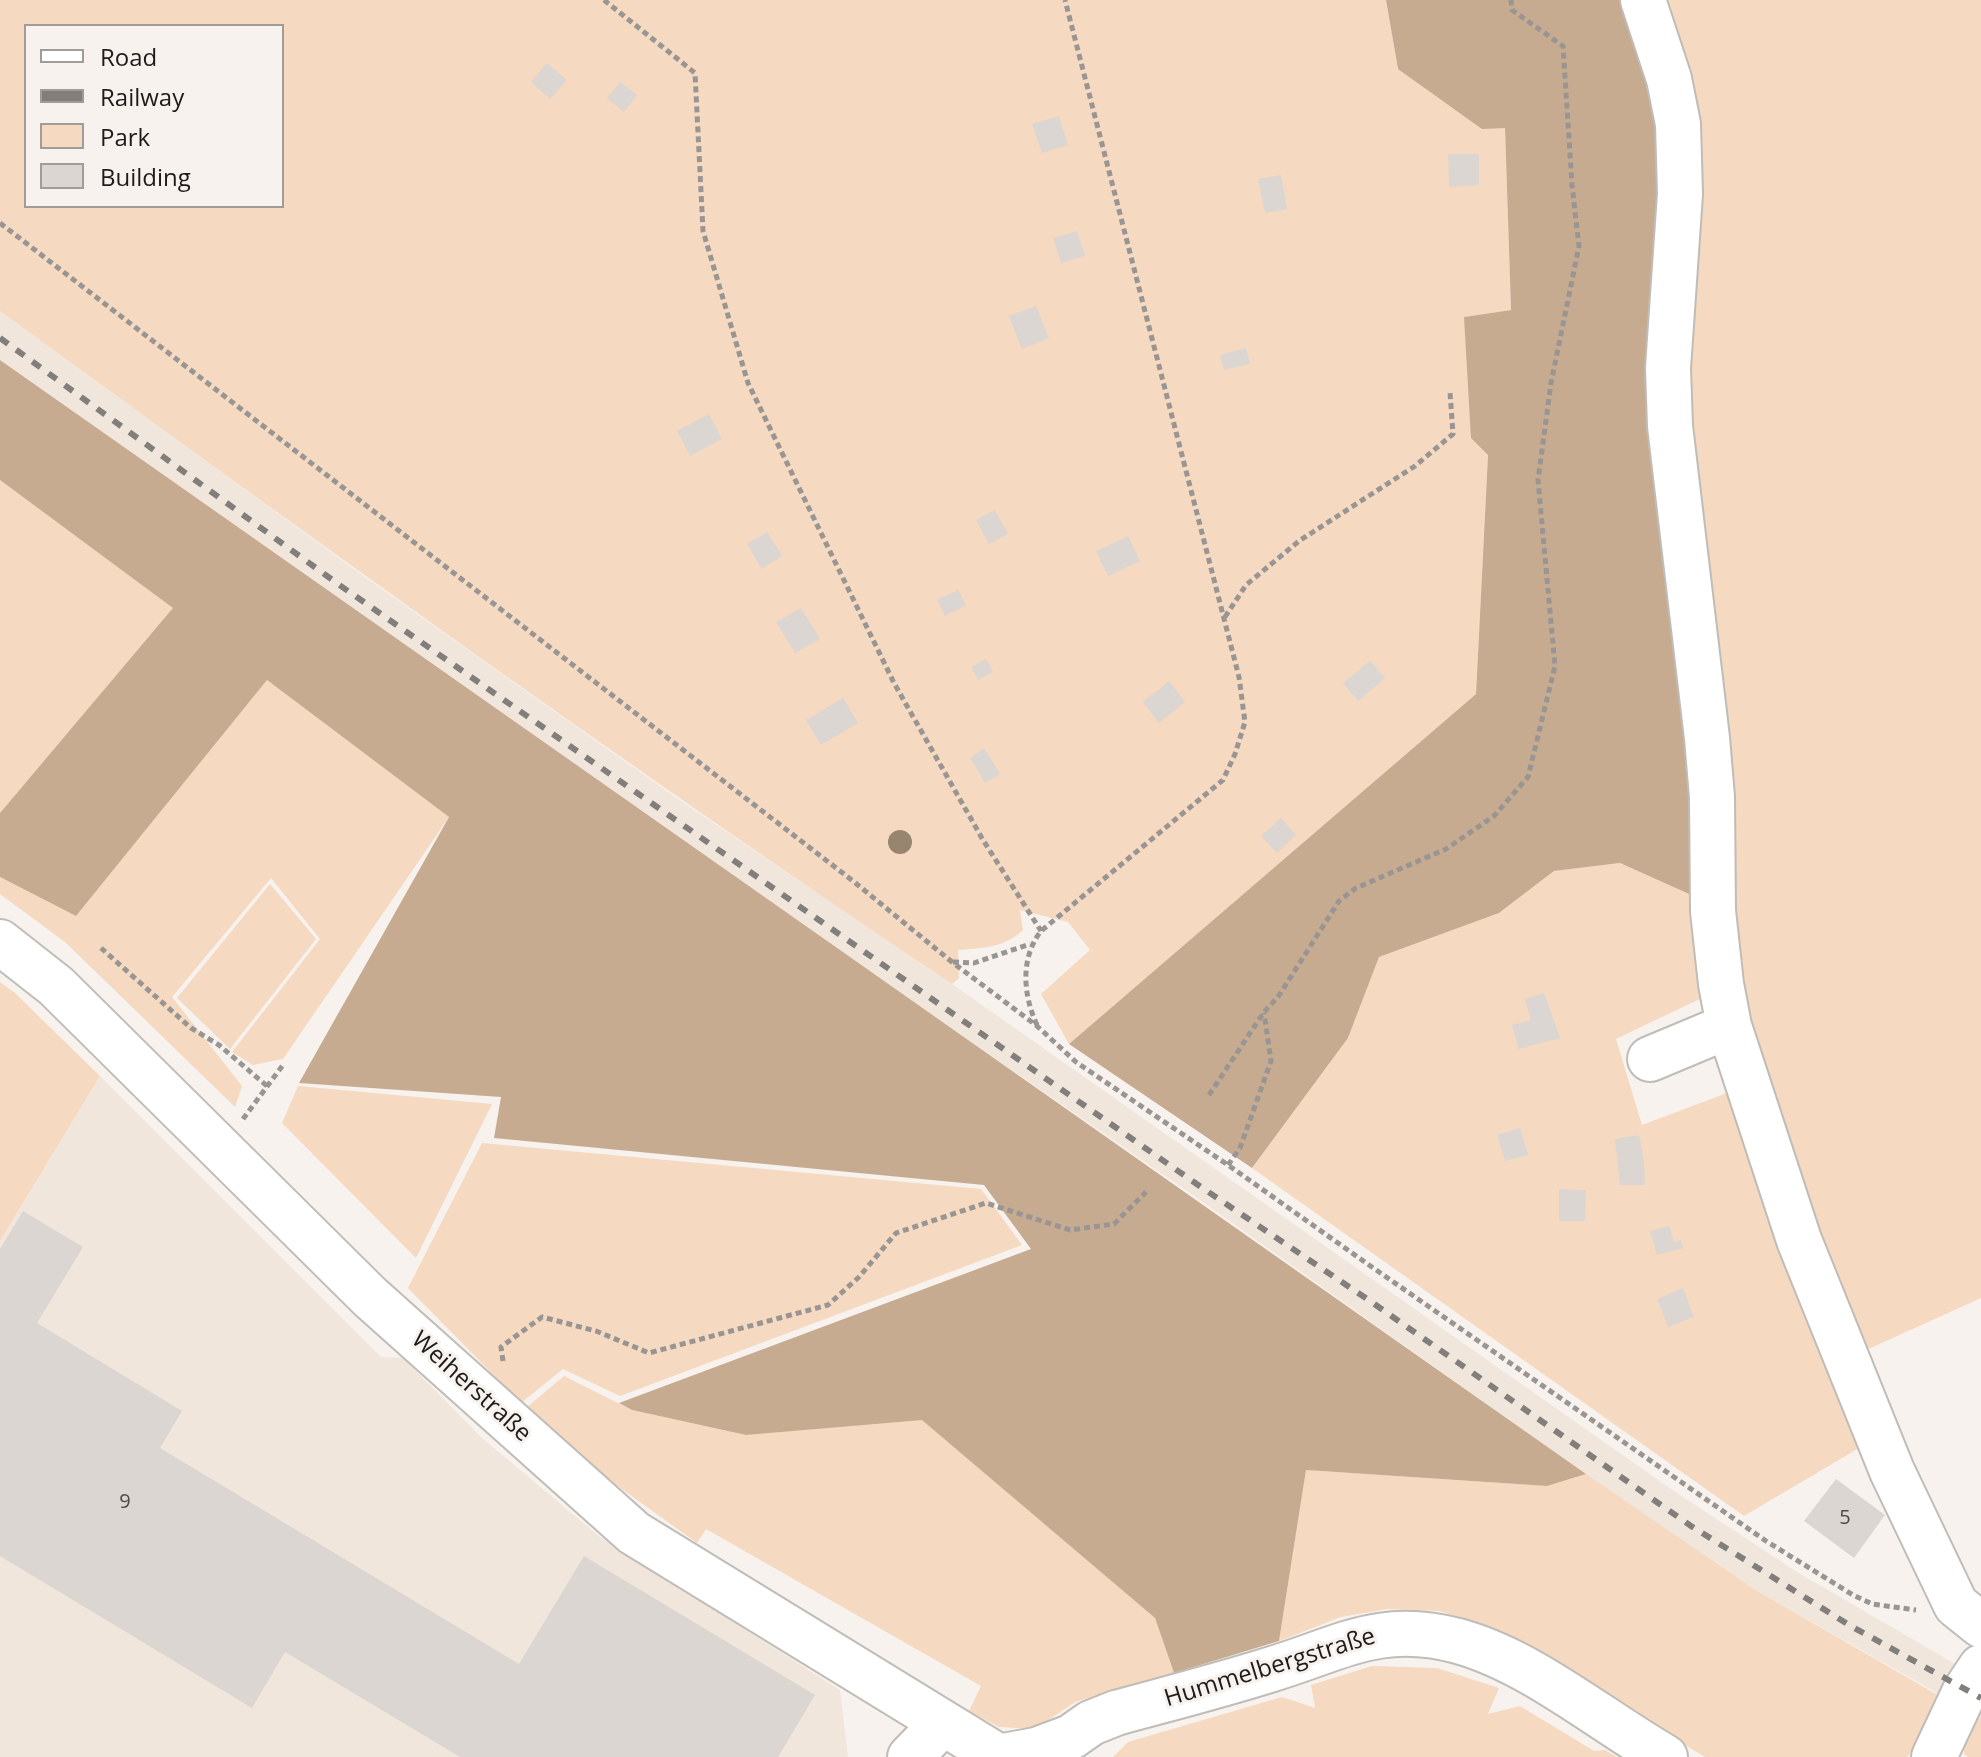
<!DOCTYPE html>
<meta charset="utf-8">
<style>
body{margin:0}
#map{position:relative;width:1981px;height:1757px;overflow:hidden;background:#f7f2ed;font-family:"Open Sans",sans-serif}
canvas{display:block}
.legend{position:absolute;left:24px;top:24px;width:260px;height:184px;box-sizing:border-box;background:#f7f2ed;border:2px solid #a09c99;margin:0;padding:10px 14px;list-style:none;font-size:24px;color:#1e1c1b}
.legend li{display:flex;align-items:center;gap:16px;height:40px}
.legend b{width:40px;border:2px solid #a09c99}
</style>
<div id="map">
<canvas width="1981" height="1757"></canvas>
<ul class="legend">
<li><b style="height:10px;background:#fff"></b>Road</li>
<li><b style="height:10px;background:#827e7c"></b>Railway</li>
<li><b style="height:22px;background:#f5d9c0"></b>Park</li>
<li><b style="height:22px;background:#dbd6d2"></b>Building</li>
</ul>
</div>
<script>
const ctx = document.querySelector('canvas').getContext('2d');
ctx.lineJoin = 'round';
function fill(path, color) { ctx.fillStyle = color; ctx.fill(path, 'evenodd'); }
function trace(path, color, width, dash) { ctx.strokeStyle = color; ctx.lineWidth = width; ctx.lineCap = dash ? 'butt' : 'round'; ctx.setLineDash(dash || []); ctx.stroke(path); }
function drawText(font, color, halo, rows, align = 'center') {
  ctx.font = font + ' "Open Sans",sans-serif'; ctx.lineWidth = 6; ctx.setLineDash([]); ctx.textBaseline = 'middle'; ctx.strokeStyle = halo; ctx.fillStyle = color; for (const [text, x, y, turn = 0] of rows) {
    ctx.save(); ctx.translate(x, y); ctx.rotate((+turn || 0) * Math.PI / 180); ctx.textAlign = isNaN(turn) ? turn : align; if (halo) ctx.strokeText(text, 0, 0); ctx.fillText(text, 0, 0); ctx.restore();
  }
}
const built = new Path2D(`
 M0 311 365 577 681 801 952 984 1671 1489 1797 1572 1962 1668 1981 1676V1718L1754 1589 1620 1499 1200 1200 806 928 0 360Z
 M100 1076 381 1357 403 1358 482 1438 600 1537 840 1690 848 1757H0V1241Z`);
const green = new Path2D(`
 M0 0H1386L1398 69 1505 128 1511 310 1464 317 1488 455 1476 694 1069 1044 1041 994 1090 950 1068 922 1020 910 1023 930C1004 948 983 948 958 950L959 978 952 984C629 768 314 540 0 311ZM26 26H282V206H26Z
 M1656 0H1981V1298L1833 1365 1864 1445 1744 1516 1252 1168 1348 1038 1379 957 1499 913 1554 871 1620 863 1689 894 1708 995 1616 1039 1642 1125 1727 1093 1730 1099Z
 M0 480 174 608 0 813Z
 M267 680 449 817 283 1059 253 1065 232 1052 320 939 271 878 172 997 242 1086 235 1107 65 942 0 894V877L76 916Z
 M270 884 316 939 230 1049 177 998Z
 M0 982 15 993 100 1076 0 1241Z
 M298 1086 492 1104 416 1258 282 1123Z
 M482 1143 981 1189 1022 1245 620 1396 563 1369 521 1403 408 1288Z
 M564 1376 632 1410 746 1435 922 1419 1155 1618 1174 1673 1075 1702 1035 1729 999 1727 969 1711 981 1686 706 1529 697 1543 615 1484 526 1408Z
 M1306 1470 1547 1486 1586 1474 1754 1589 1943 1698 1920 1742 1907 1757H1705L1489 1626 1439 1611 1387 1609 1341 1617 1279 1641Z
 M1372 1666 1437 1668 1499 1688 1488 1714 1520 1706 1594 1751 1605 1750 1617 1757H1113L1128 1742 1282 1697 1315 1708 1311 1685Z
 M1977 1716 1981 1718V1757H1968L1964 1754V1740Z`);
const forest = new Path2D(`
 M1386 0H1654L1680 300 1725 903 1689 894 1620 863 1554 871 1499 913 1379 957 1348 1038 1252 1168 1069 1044 1476 694 1488 455 1471 438 1464 317 1511 310 1505 128 1482 129 1398 69Z
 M0 360 1586 1474 1547 1486 1306 1470 1279 1641 1174 1673 1155 1618 922 1420 746 1435 632 1410 619 1403 1031 1249 984 1185 494 1138 501 1097 299 1083 449 817 267 680 76 916 0 877V813L173 608 0 480Z`);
const building = new Path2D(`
 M547 63 567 80 550 99 531 82Z
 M620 82 637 95 624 112 607 98Z
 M1059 116 1068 145 1042 153 1032 124Z
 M1448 154H1479V185L1449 187Z
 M1281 175 1287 209 1265 213 1258 179Z
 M1077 231 1085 256 1061 263 1053 238Z
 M1036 306 1049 338 1022 349 1009 316Z
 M1246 348 1250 364 1224 370 1220 355Z
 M709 414 722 439 690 456 677 431Z
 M995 510 1008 534 989 544 976 520Z
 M767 532 782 556 762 569 747 544Z
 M1128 536 1140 561 1108 576 1096 551Z
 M958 590 966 605 945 616 937 600Z
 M801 608 820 639 795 653 776 622Z
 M986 659 993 672 978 680 971 667Z
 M1370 661 1385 678 1358 701 1343 683Z
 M1169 681 1185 702 1159 723 1143 702Z
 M843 698 858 723 821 745 806 720Z
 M984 748 1000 774 985 783 970 758Z
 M1281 818 1296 835 1277 853 1261 836Z
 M1544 993 1560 1038 1519 1049 1512 1025 1531 1020 1525 999Z
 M1520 1128 1528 1155 1505 1161 1497 1135Z
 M1639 1135 1644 1160 1645 1185H1620L1615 1139Z
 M1559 1189 1586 1190 1585 1221H1559Z
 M23 1211 83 1247 37 1323 182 1411 160 1448 519 1664 584 1556 815 1695 778 1757H460L285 1652 252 1708 0 1556V1249Z
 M1669 1226 1674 1242 1681 1240 1683 1248 1657 1255 1650 1231Z
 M1683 1288 1694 1317 1668 1327 1657 1299Z
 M1836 1479 1885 1515 1854 1558 1804 1521Z`);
const path = new Path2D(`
 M604 0 695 73 703 231 748 383 894 683 983 840 1041 931
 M0 223 853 881 952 962 1037 1026 1076 1062 1228 1165 1369 1265 1766 1541 1853 1595 1872 1604 1916 1610
 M1225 617 1246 585 1299 541 1415 466 1453 434 1450 392
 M101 948 191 1028 219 1045 267 1086
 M953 962 974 963 1030 944
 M1037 1025C1023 995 1020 958 1041 931L1223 780 1235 754 1245 722 1239 677 1065 0
 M1209 1095 1264 1012 1278 997 1339 901 1356 888 1446 849 1494 816 1528 777 1555 666 1538 480 1551 383 1579 246 1572 185 1563 46 1512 10 1511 0
 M243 1119 283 1065
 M1228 1165 1240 1148 1271 1061 1264 1013
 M503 1361 501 1347 542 1317 596 1331 649 1353 828 1305 859 1277 896 1233 986 1203 1070 1230 1114 1224 1146 1192`);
const minor = new Path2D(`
 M1643 0 1669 79 1678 124 1680 194 1668 368 1670 426 1707 738 1712 797 1713 911 1721 984 1729 1026 1799 1240 1892 1471 1956 1605 1981 1625
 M0 942 56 986 370 1297 634 1533 999 1757
 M1650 1059 1729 1026
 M910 1757 943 1723
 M998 1757 1036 1750 1071 1737 1091 1723 1116 1713C1167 1699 1218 1686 1269 1670 1340 1649 1379 1620 1458 1641 1531 1661 1599 1719 1665 1757
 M1934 1757 1965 1691 1981 1667`);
const rail = new Path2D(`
 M0 338 338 584 1201 1187 1373 1303 1691 1526 1849 1625 1981 1698`);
const trees = [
 [900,842]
];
const numberNames = [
 ["9",125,1502],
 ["5",1845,1518]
];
const streetNames = [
 ["Weiherstraße",471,1387,42],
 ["Hummelbergstraße",1270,1668,-17]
];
fill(built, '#f1e6dc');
fill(green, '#f5d9c0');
fill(forest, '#c7ab90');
fill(building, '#dbd6d2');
trace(minor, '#c0bcb7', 48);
trace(path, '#999592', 5, [6, 4]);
trace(minor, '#fff', 44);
trace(rail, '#827e7c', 6, [10, 10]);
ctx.fillStyle = '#978570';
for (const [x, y] of trees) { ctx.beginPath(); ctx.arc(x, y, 12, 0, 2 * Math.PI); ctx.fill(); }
drawText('20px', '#4d4a49', null, numberNames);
drawText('24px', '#1e1c1b', '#f7f2ed', streetNames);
</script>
